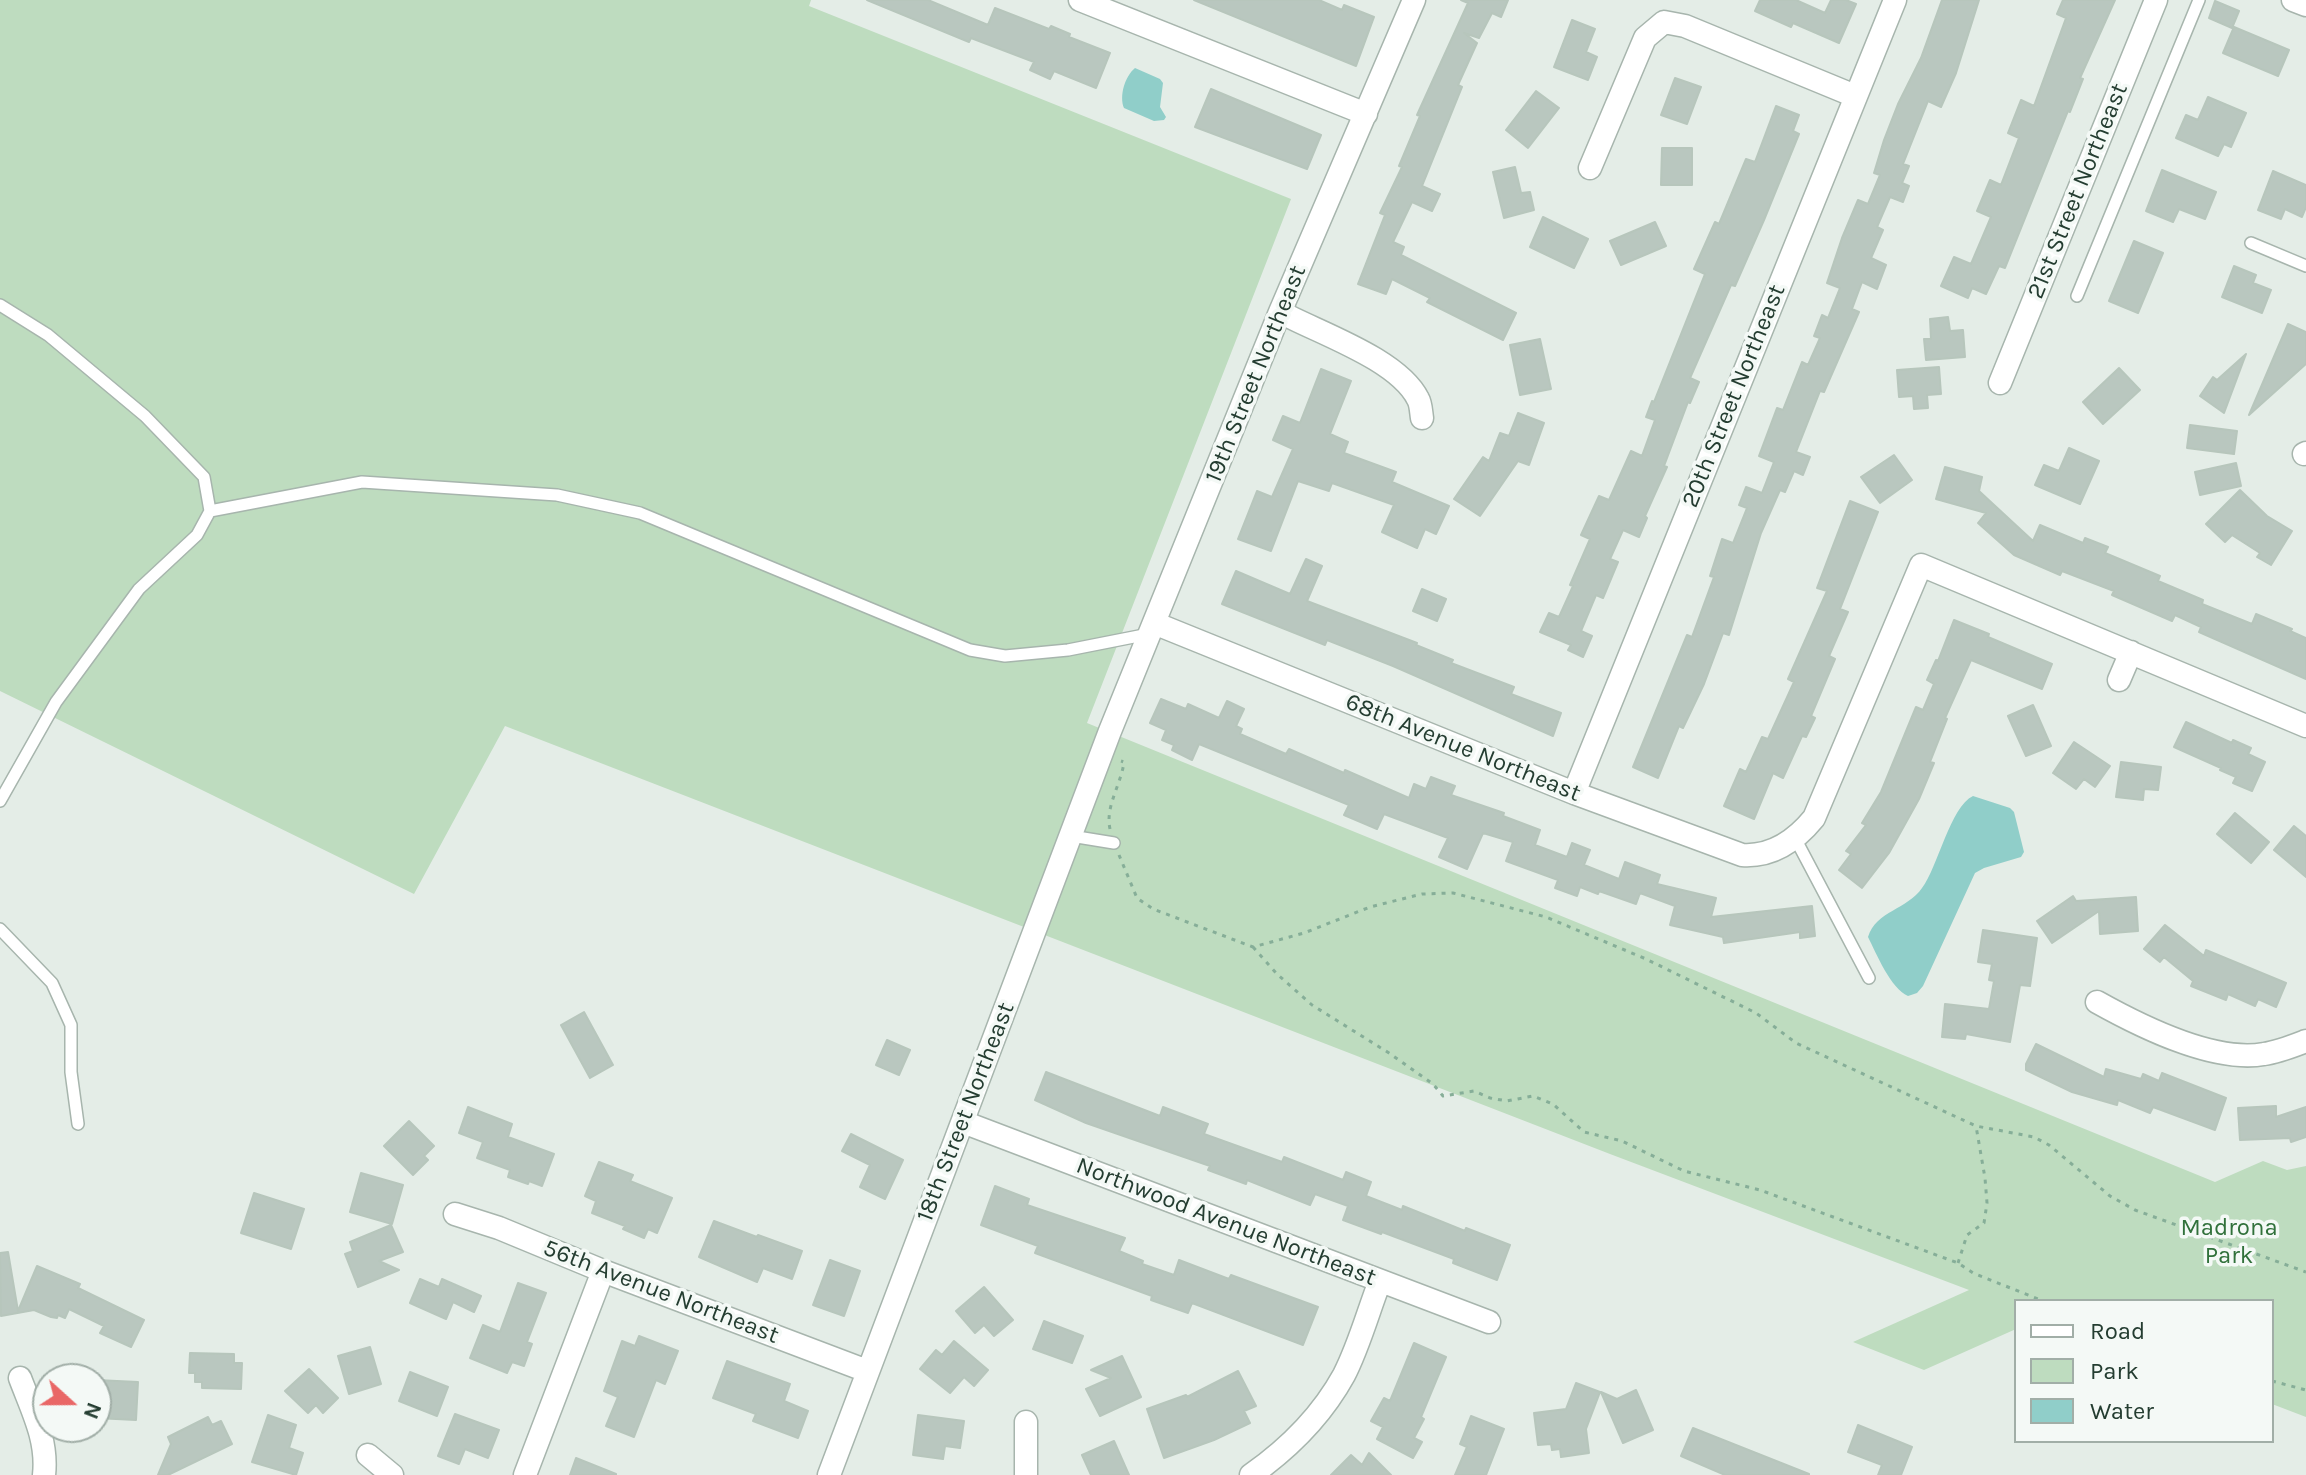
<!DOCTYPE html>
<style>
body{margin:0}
#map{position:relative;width:2306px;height:1475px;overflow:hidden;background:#e4ede7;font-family:Karla,sans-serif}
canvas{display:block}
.legend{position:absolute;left:2014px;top:1299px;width:260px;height:144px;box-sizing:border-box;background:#f4f9f6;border:2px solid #a1aea7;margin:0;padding:10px 14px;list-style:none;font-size:24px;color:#243d31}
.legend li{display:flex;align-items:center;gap:16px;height:40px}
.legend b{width:40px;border:2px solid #a1aea7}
.north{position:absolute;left:32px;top:1363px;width:80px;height:80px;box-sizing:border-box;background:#f4f9f6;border:2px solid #a1aea7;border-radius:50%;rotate:111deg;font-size:22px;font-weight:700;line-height:32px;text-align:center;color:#243d31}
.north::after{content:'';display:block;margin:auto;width:28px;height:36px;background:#e96766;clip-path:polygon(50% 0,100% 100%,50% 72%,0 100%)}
</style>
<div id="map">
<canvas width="2306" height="1475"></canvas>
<ul class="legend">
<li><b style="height:10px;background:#fff"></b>Road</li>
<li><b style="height:22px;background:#bedcbf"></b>Park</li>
<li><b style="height:22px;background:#90cec9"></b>Water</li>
</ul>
<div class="north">N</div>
</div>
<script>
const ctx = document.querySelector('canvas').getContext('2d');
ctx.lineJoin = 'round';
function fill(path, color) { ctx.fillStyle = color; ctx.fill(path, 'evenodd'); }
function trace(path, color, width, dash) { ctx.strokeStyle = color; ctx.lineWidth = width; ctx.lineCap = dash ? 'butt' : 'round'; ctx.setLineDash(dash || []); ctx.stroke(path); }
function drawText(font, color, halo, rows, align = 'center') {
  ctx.font = font + ' Karla,sans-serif'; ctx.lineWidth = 7; ctx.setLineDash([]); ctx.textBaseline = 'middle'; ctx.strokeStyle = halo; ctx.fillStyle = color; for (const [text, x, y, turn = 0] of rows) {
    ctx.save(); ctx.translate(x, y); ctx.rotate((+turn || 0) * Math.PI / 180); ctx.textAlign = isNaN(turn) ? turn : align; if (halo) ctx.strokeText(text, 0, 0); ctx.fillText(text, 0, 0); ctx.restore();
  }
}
const green = new Path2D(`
 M0 0H811L809 6 1291 199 1087 723 2215 1182 2263 1161 2287 1170 2306 1166V1417L2272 1404V1301H2016V1329L1924 1370 1853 1342 1969 1290 1610 1154 505 726 414 894 0 691Z`);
const water = new Path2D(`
 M1135 68 1160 79 1163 83 1160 107 1166 117 1164 120 1154 121 1124 108C1119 96 1125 76 1135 68Z
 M1973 796 2010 808 2014 812 2024 852 2021 857 1984 868 1975 873 1923 986 1917 993 1908 996C1891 989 1876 953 1868 937 1876 911 1908 909 1922 888 1938 867 1950 807 1973 796Z`);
const building = new Path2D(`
 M867 0H928L988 25 995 8 1049 29 1051 26 1070 34 1069 37 1110 53 1096 88 1054 71 1050 79 1030 70 1034 62 971 38 969 42Z
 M1194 0H1319L1342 10 1344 5 1374 17 1356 66Z
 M1461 0H1508L1501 17 1492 13 1479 38 1464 33 1477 43 1458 85 1462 87 1422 186 1440 194 1432 211 1412 202 1393 242 1404 247 1401 255 1516 313 1503 340 1427 302 1430 298 1392 279 1386 294 1358 284 1385 215 1380 213 1402 167 1399 166 1420 116 1417 115 1468 3Z
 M1760 0H1796L1825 13 1831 0H1846L1856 4 1839 43 1793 23 1791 27 1755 11Z
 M1942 0H1979L1956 73 1941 107 1928 101 1903 164 1909 166 1902 183 1909 186 1903 202 1890 197 1877 227 1883 230 1871 258 1886 265 1877 289 1862 282 1852 309 1859 312 1824 392 1820 391 1796 452 1810 457 1803 475 1794 471 1785 492 1780 490 1761 533 1729 635 1723 633 1704 684 1683 728 1679 726 1658 778 1633 767 1687 635 1692 637 1714 577 1710 576 1722 539 1733 543 1747 508 1739 505 1746 487 1762 493 1774 462 1759 456 1777 408 1783 410 1802 362 1808 365 1820 338 1814 336 1822 315 1828 318 1840 288 1827 283 1842 238 1858 200 1868 204 1880 175 1874 173 1884 140 1898 104 1921 58Z
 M2063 0H2115L2080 78 2083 79 2070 112 2068 111 2005 268 1999 266 1986 294 1972 288 1968 298 1941 286 1954 257 1971 264 1991 217 1977 211 1990 180 2001 185 2019 138 2008 133 2021 100 2034 106 2066 18 2057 14Z
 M2215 1 2239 11 2232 28 2209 18Z
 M1572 20 1595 29 1586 52 1597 57 1588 80 1554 67Z
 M2234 27 2289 50 2278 76 2223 53Z
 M1675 78 1701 87 1687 124 1661 115Z
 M1211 89 1321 135 1307 169 1195 127Z
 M1536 91 1559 108 1528 148 1506 130Z
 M2208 97 2246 113 2231 147 2224 144 2218 156 2176 138 2186 115 2198 120Z
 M1776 106 1799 115 1793 131 1799 134 1764 220 1735 286 1731 285 1690 378 1699 382 1690 403 1688 402 1664 466 1667 467 1645 516 1647 518 1639 537 1623 530 1610 559 1618 562 1603 598 1596 595 1581 631 1592 636 1583 657 1568 650 1571 645 1540 632 1549 613 1559 617 1573 586 1570 585 1590 539 1581 535 1599 496 1609 500 1631 451 1642 456 1655 420 1646 417 1652 401 1654 402 1705 274 1694 269 1715 222 1719 224 1746 159 1755 162Z
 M1662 148H1692V185H1661Z
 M1515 167 1521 193 1530 192 1534 210 1504 218 1493 172Z
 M2162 170 2216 192 2205 219 2179 209 2173 222 2146 211Z
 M2273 171 2306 185V207L2302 217 2285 209 2281 219 2258 210Z
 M1543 217 1588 239 1574 268 1530 247Z
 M1655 222 1666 246 1621 265 1610 241Z
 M2134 241 2163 253 2138 313 2109 301Z
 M2234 266 2256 275 2253 283 2271 290 2262 313 2222 297Z
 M1948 317 1950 331 1963 330 1965 357 1926 360 1924 339H1931L1930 319Z
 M2288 324 2306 332V364L2249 415Z
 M1540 339 1551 389 1520 395 1510 345Z
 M2246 354 2224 413 2200 396 2213 377 2217 380Z
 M1939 367 1941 394 1927 395 1928 408 1914 409 1913 396 1899 397 1897 370Z
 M2119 368 2140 390 2103 424 2083 402Z
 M1321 369 1351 381 1330 434 1348 442 1344 453 1396 472 1392 482 1449 506 1436 534 1425 529 1417 548 1382 532 1394 505 1332 483 1329 491 1298 481 1271 551 1238 539 1257 491 1272 497 1293 449 1273 440 1283 416 1300 423Z
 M1518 413 1544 423 1529 465 1518 461 1480 516 1454 499 1483 457 1489 461 1500 433 1509 436Z
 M2190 425 2237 431 2234 454 2187 448Z
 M2069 448 2099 461 2080 504 2035 485 2044 465 2059 471Z
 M1894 455 1912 480 1880 503 1861 477Z
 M2236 463 2241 486 2200 495 2195 472Z
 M1945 467 1982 477 1979 491 2033 541 2040 525 2083 543 2085 538 2108 547 2105 553 2160 576 2158 581 2203 600 2202 604 2252 624 2256 614 2292 629 2290 631 2306 638V679L2199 632 2201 627 2175 615 2172 621 2112 595 2114 591 2062 571 2060 575 2014 555 1978 523 1986 513 1936 499Z
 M2240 490 2267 516 2292 531 2271 565 2257 557 2260 553 2232 535 2225 542 2206 524Z
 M1850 501 1878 512 1840 609 1848 612 1829 656 1835 659 1811 716 1815 718 1806 737 1802 736 1783 778 1773 773 1754 819 1724 806 1740 769 1746 772 1762 737 1768 739 1794 682 1788 679 1827 591 1817 588Z
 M1306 559 1322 566 1307 601 1417 643 1416 645 1453 660 1451 663 1514 687 1511 694 1561 713 1553 736 1393 666 1327 640 1325 645 1222 604 1236 571 1290 594Z
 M1422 589 1446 599 1437 621 1413 611Z
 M1954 620 1989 634 1988 637 2052 664 2042 689 1971 660 1945 718 1947 719 1930 762 1934 763 1919 799 1889 853 1862 888 1839 870 1851 854 1846 851 1866 825 1862 823 1881 792 1916 707 1923 710 1934 684 1927 680 1936 660 1938 661Z
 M1161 699 1186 709 1188 704 1219 718 1227 701 1244 709 1236 726 1242 729 1240 734 1286 754 1289 749 1344 773 1345 770 1409 798 1414 784 1426 789 1431 777 1455 786 1451 795 1504 813 1503 816 1540 830 1535 845 1567 857 1572 843 1590 850 1584 865 1619 879 1625 862 1660 875 1657 884 1716 898 1711 917 1812 906 1815 936 1800 938V932L1724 943 1723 937 1670 925 1675 906 1640 893 1636 904 1599 891 1598 894 1580 887 1577 896 1555 888 1558 880 1506 861 1513 842 1483 833 1467 869 1439 857 1448 838 1384 814 1377 829 1344 815 1349 805 1199 744 1192 760 1172 750 1174 745 1162 740 1166 730 1150 723Z
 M2033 705 2051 746 2026 756 2008 716Z
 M2186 722 2232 743 2233 740 2251 748 2248 754 2265 762 2252 791 2233 783 2236 777 2220 770 2221 768 2174 747Z
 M2074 742 2110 766 2095 787 2084 779 2076 789 2053 773Z
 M2121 762 2161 767 2158 790 2144 789 2143 800 2116 797Z
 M2235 813 2269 842 2251 863 2217 834Z
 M2294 826 2306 836V877L2274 850Z
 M2073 896 2076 901 2136 897 2138 931 2100 934 2099 911 2052 943 2037 921Z
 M2165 925 2204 956 2206 950 2286 983 2276 1007 2258 999 2255 1006 2228 994 2226 1000 2191 986 2193 981 2164 957 2160 962 2144 949Z
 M1983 930 2037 938 2030 986 2020 985 2010 1042 1966 1034 1965 1039 1942 1037 1945 1004 1989 1009 1994 981 1989 980 1992 964 1978 962Z
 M584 1012 613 1065 590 1078 561 1025Z
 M887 1040 910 1050 899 1075 876 1065Z
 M2036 1044 2104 1077 2106 1069 2141 1079 2143 1074 2159 1081 2162 1073 2226 1098 2215 1130 2153 1107 2150 1113 2118 1100 2117 1105 2072 1092 2026 1070V1064Z
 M1046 1072 1160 1116 1163 1107 1208 1124 1204 1134 1282 1162 1284 1157 1343 1180 1346 1172 1371 1182 1366 1196 1402 1210 1403 1206 1465 1231 1466 1228 1510 1245 1497 1280 1453 1263 1454 1259 1382 1232 1381 1234 1343 1220 1348 1206 1315 1194 1310 1205 1247 1180 1246 1184 1208 1170 1210 1166 1086 1123 1035 1100Z
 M2276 1106V1117L2306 1107V1137L2291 1142 2290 1138 2240 1140 2238 1108Z
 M468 1107 512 1124 508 1137 554 1154 542 1186 529 1181 528 1184 508 1177 510 1170 477 1158 483 1142 459 1133Z
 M409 1121 434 1146 424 1156 428 1160 413 1175 384 1146Z
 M851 1134 903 1160 885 1199 860 1187 870 1165 842 1151Z
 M599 1162 633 1175 630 1181 672 1198 657 1233 648 1229 644 1238 623 1229 625 1226 592 1213 596 1201 585 1196Z
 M361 1173 403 1185 392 1224 350 1212Z
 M995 1186 1029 1199 1027 1205 1125 1238 1119 1251 1143 1261 1142 1264 1174 1275 1179 1260 1229 1279 1231 1275 1318 1307 1303 1345 1192 1303 1188 1313 1151 1300 1152 1296 1035 1253 1038 1246 981 1225Z
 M254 1193 304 1209 291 1249 241 1233Z
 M714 1221 757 1237 758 1235 802 1251 792 1279 763 1268 757 1282 699 1257Z
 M391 1225 403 1252 379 1261 399 1270 358 1287 345 1254 353 1251 350 1242Z
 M8 1252 18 1311 37 1266 80 1284 78 1288 144 1320 131 1347 100 1333 104 1326 69 1309 65 1318 58 1315 57 1318 51 1317 34 1310 1 1316 0 1253Z
 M830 1260 860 1271 844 1316 813 1305Z
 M420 1279 439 1287 442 1279 481 1296 474 1312 453 1302 446 1319 410 1303Z
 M518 1283 546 1293 527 1342 532 1344 524 1366 512 1362 507 1373 470 1358 483 1325 500 1332Z
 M984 1287 1013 1320 994 1336 984 1325 975 1333 956 1311Z
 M1044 1321 1083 1336 1072 1363 1033 1349Z
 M639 1336 678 1351 665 1384 656 1380 634 1437 606 1426 618 1397 604 1391 622 1341 635 1346Z
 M954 1341 988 1370 974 1386 964 1377 950 1393 920 1369 936 1350 942 1355Z
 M1414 1343 1446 1357 1421 1417 1424 1419 1414 1438 1422 1442 1413 1458 1377 1439 1383 1427 1371 1421 1384 1398 1390 1401Z
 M370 1347 381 1384 349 1394 338 1356Z
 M190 1353 234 1354V1363H242L241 1389 202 1388V1382H195V1373H189Z
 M1122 1356 1141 1397 1100 1416 1086 1389 1111 1378 1091 1370Z
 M727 1361 790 1384 784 1401 808 1411 798 1438 753 1421 756 1414 713 1398Z
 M309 1369 338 1398 323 1413 316 1405 308 1413 285 1391Z
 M1238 1371 1256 1406 1244 1411 1250 1423 1214 1440 1164 1458 1147 1409 1186 1395 1187 1397Z
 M410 1372 448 1387 437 1416 399 1401Z
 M96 1380 138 1382 136 1420 96 1418Z
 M1576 1383 1600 1392 1586 1429 1589 1453 1561 1457 1560 1449 1552 1450 1551 1444 1538 1445 1534 1413 1566 1409Z
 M1636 1390 1653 1430 1623 1443 1601 1392 1617 1399Z
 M455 1414 499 1430 488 1458 465 1449 459 1464 438 1456Z
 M268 1415 296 1425 289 1448 303 1453 296 1475 252 1462Z
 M918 1415 964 1421 960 1448 945 1446 943 1459 913 1455Z
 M1471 1416 1504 1429 1486 1475H1455L1467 1447 1460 1444Z
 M208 1417 212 1425 221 1421 232 1444 168 1475H158L171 1444 168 1437Z
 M1858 1425 1912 1447 1901 1475H1878L1882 1465 1848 1452Z
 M1693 1428 1809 1474V1475H1725L1681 1456Z
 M1114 1441 1129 1475H1091L1082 1455Z
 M1369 1453 1391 1475H1331L1351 1455 1362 1465Z
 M576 1458 616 1474V1475H570Z`);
const path = new Path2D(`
 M1110 829C1105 806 1121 785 1124 762L1121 761
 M1119 855 1137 898 1153 909 1253 947 1304 933 1370 907 1422 894 1453 893 1546 917 1646 959 1756 1013 1796 1043 1976 1126 2034 1137 2049 1145 2110 1196 2135 1210 2306 1272
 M1253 947 1277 974 1312 1005 1389 1053 1433 1084 1443 1096 1474 1091 1490 1098 1507 1101 1533 1096 1553 1104 1584 1132 1622 1141 1684 1171 1760 1190 1958 1263 1973 1273 2043 1301
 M1958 1263 1967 1235 1984 1223 1987 1203 1985 1178 1976 1126
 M2272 1381 2306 1390`);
const service = new Path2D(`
 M2251 243 2306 266
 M2077 296 2199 0
 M0 305 48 335 145 416 204 477 210 511 197 535 139 589 56 702 0 801
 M210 511 362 482 557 495 640 513 970 650 1005 656 1068 650 1149 634
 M1071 836 1114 843
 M1795 838 1869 978
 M0 929 52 983 71 1025V1072L78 1124`);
const minor = new Path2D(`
 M1080 0 1366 114
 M2293 0 2306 5
 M1590 168 1645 38 1664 22 1685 26 1855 96
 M1280 312C1319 333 1398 359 1418 399 1421 404 1421 412 1422 418
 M2000 383 2156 0
 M2304 454 2306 453
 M1154 623 1574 793 1742 855C1772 857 1796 840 1814 818L1921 565 2306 726
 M2119 680 2131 652
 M1574 793 1895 0
 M2097 1002C2140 1026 2213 1063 2264 1054 2278 1052 2293 1046 2306 1041
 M963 1122 1489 1322
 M455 1214 499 1228 603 1271 867 1371
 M20 1378C32 1410 48 1440 44 1475
 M368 1455 392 1475
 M525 1475 603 1271
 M829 1475 1110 731 1280 312 1414 0
 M1026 1475V1422
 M1251 1475C1288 1449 1322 1415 1344 1375 1359 1346 1368 1312 1380 1281`);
const streetNames = [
 ["21st Street Northeast",2078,191,-68],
 ["19th Street Northeast",1256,374,-68],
 ["20th Street Northeast",1734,396,-68],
 ["68th Avenue Northeast",1463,748,22],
 ["18th Street Northeast",966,1112,-69],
 ["Northwood Avenue Northeast",1226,1222,21],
 ["56th Avenue Northeast",661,1292,21]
];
const parkNames = [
 ["Madrona",2229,1228],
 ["Park",2229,1256]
];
fill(green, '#bedcbf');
fill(water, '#90cec9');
fill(building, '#b9c7bf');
trace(building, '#b7c6bc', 2);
trace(service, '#a7b5ad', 14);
trace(minor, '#a7b5ad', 25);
trace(path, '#86ae98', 3, [4, 6]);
trace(service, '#fff', 11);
trace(minor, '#fff', 22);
drawText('24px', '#243d31', '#f4f9f6', streetNames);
drawText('24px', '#31713b', '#f4f9f6', parkNames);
</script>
